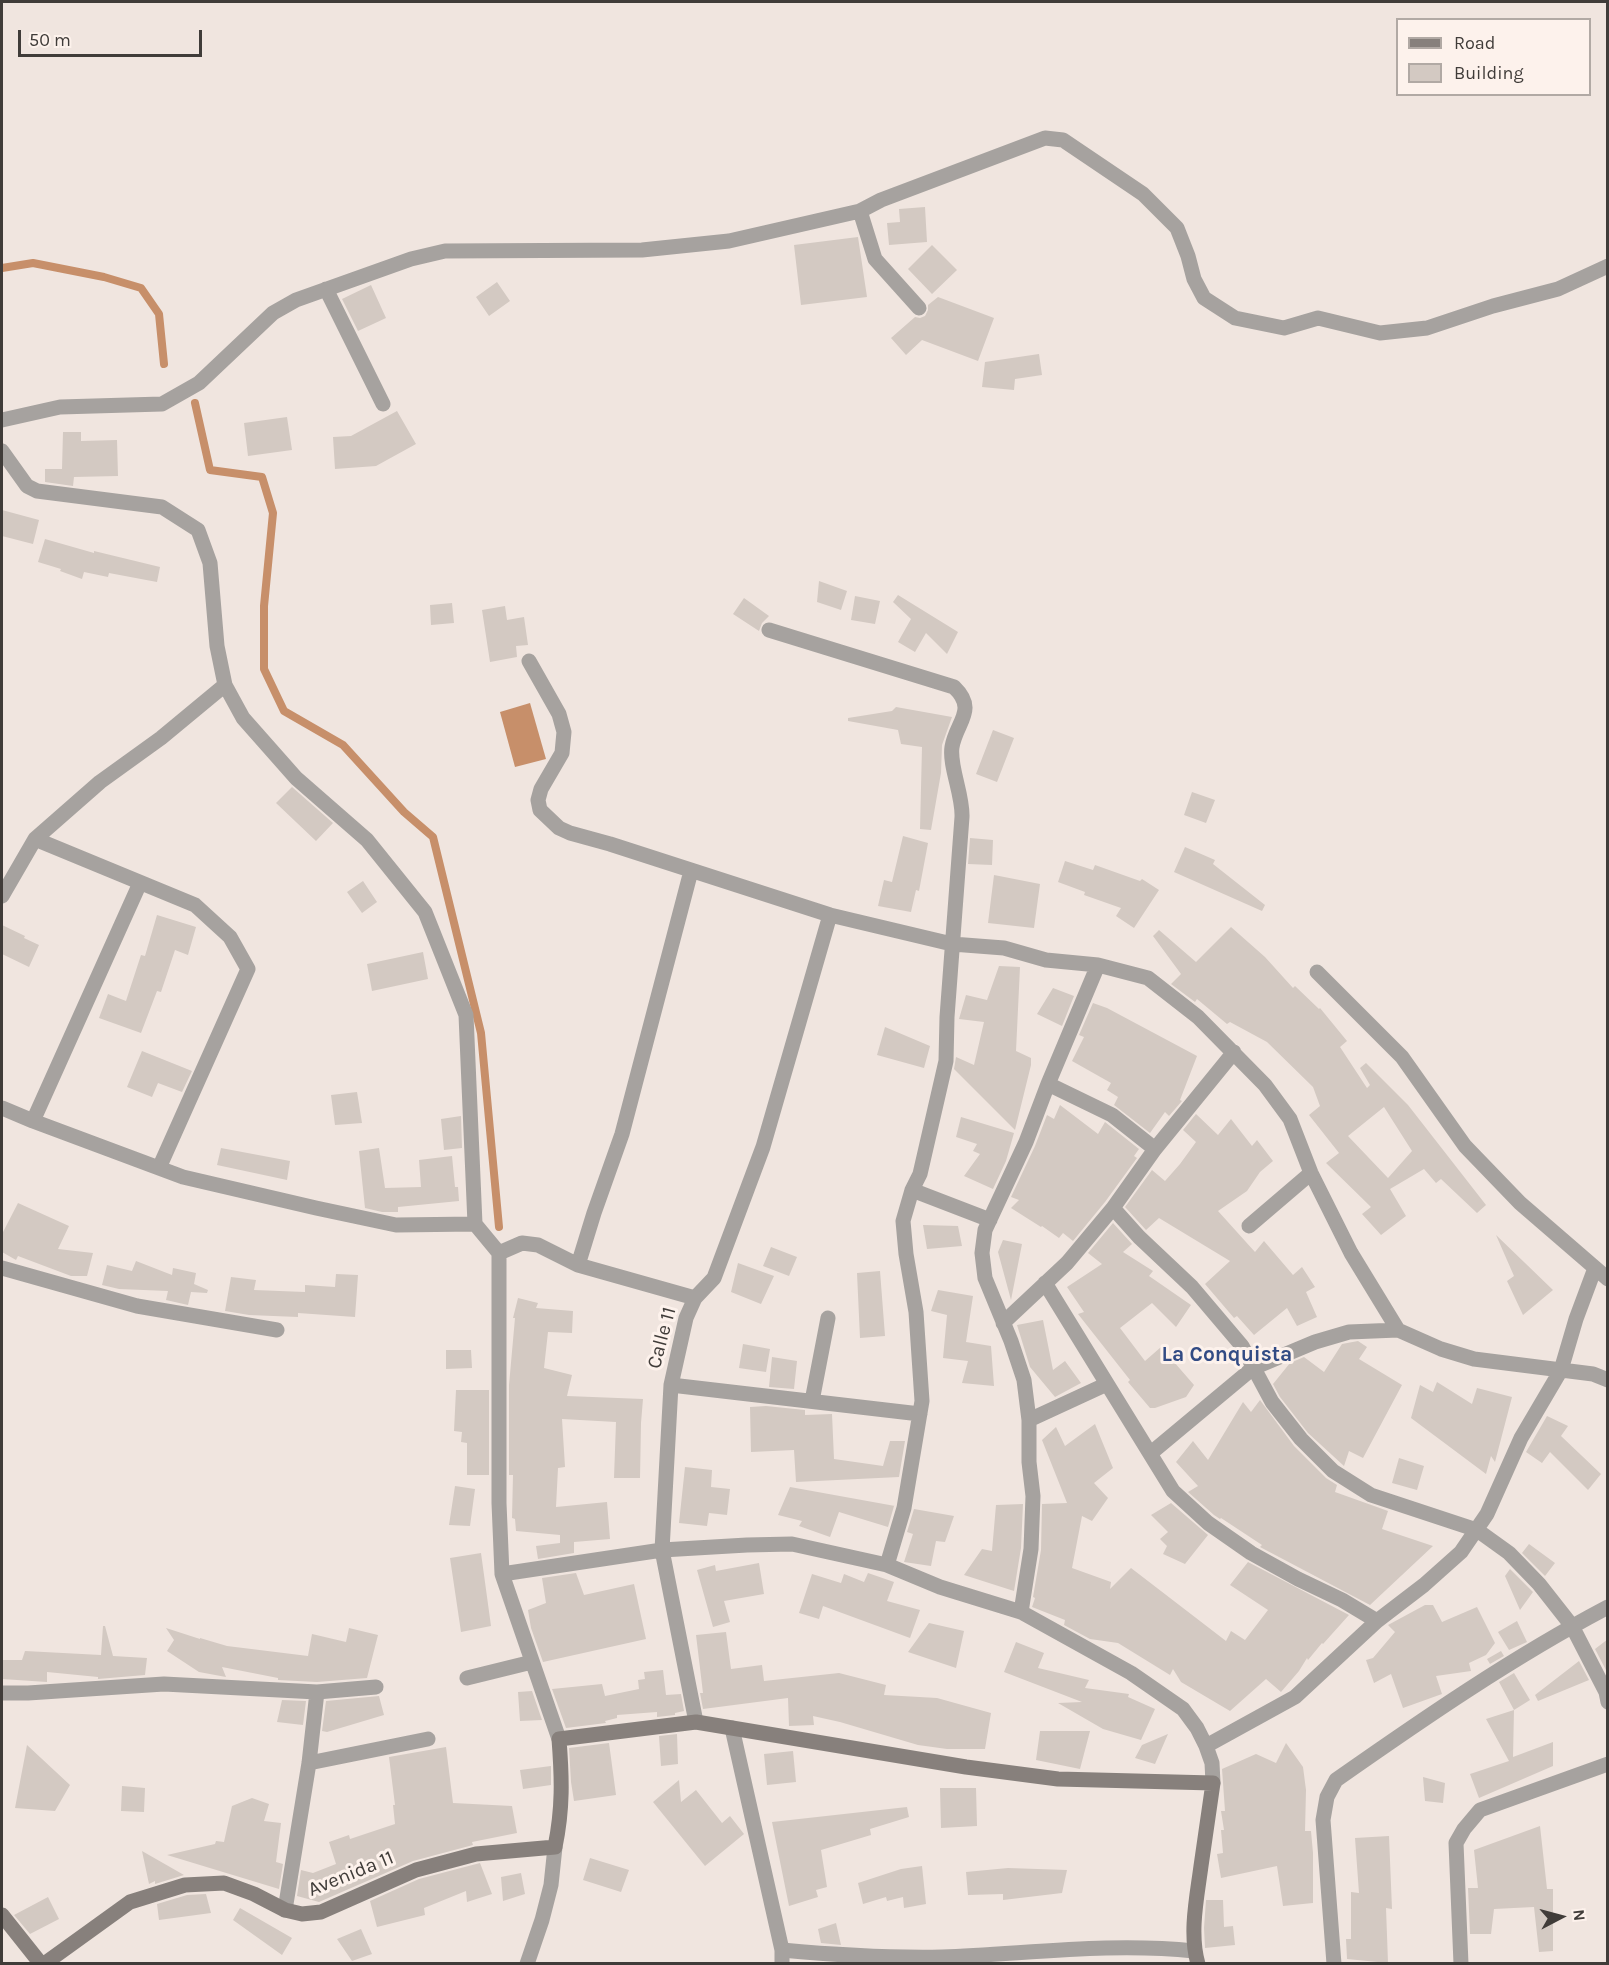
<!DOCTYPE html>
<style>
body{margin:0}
#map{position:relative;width:1609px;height:1965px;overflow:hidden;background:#f0e5df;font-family:Karla,sans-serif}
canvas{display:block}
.frame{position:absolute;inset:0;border:3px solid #403c39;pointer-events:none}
.legend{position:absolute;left:1396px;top:18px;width:195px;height:78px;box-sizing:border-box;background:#fdf2ec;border:2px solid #b1a9a4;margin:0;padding:8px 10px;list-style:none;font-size:18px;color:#403c39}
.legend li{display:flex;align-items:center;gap:12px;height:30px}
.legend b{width:30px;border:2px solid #b1a9a4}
.north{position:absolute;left:1531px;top:1887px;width:60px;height:60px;-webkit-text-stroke:4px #fdf2ec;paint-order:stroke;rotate:84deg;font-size:16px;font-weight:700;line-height:24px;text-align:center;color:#403c39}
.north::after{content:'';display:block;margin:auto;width:21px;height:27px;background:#403c39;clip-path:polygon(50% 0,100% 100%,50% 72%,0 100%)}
.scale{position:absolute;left:18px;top:30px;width:184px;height:27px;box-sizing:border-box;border:3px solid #403c39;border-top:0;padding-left:8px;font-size:18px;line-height:21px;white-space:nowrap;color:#403c39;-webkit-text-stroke:4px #fdf2ec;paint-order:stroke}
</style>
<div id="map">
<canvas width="1609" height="1965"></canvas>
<div class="frame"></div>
<ul class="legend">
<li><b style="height:8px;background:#87807c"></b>Road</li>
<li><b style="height:16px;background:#d3c9c2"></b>Building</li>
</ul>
<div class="north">N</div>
<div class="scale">50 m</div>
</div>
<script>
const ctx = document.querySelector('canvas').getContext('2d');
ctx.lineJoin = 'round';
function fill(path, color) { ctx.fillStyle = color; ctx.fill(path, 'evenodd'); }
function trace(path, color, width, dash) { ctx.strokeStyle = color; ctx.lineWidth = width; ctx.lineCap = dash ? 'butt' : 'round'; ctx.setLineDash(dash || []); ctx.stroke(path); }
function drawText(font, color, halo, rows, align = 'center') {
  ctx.font = font + ' Karla,sans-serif'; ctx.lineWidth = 6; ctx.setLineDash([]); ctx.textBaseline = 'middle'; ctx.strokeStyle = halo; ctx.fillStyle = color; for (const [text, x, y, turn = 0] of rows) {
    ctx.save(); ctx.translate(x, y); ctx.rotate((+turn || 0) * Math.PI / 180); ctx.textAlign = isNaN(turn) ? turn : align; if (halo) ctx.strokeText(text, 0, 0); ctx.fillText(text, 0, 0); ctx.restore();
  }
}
const water = new Path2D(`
 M530 703 546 759 515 767 500 712Z`);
const stream = new Path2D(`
 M2 268 33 263 104 277 141 288 159 314 164 364
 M195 403 210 470 262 477 273 513 264 606V669L284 711 343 745 404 812 433 837 481 1033 499 1227`);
const building = new Path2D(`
 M925 207 927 242 889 245 887 223 900 222 899 209Z
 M858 237 867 297 801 305 794 245Z
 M932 245 957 270 932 294 908 269Z
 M497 282 510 301 489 316 476 297Z
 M371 285 386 318 358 331 342 299Z
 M938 297 994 318 978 361 922 340 906 355 891 338 915 317 920 318 925 316 928 310V305Z
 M1039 354 1042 375 1015 379 1014 390 982 387 985 362Z
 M397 411 416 444 376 466 335 469 333 437 351 436Z
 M287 417 292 450 248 456 244 423Z
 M63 432H81V441L117 440 118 476 74 477 73 486 45 482V469H62Z
 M2 510 39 520 33 544 2 536Z
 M45 539 94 553V551L160 567 157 582 109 573 108 577 84 572 82 579 60 571 61 569 38 562Z
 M819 581 847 591 841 610 817 602Z
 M898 595 958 632 947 654 926 633 915 652 898 642 911 619 893 602Z
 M855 596 880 601 875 624 851 620Z
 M744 598 769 616 762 623 759 631 733 614Z
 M452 603 454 623 431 625 430 605Z
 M505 606 507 620 524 617 528 645 516 646 517 657 490 662 482 610Z
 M896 707 952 717 942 745 941 773 931 830 920 829 922 747 901 744 898 730 848 721V718L892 711Z
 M993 730 1014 738 997 782 976 774Z
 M292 787 333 823 316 841 276 803Z
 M1192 792 1215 800 1206 823 1184 815Z
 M903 836 928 843 919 891 916 890 911 912 878 906 884 880 892 882Z
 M970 838 993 840 992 865 968 864Z
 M1185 847 1215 860 1213 864 1265 905 1262 911 1174 872Z
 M1065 861 1093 870 1095 865 1140 881 1142 879 1159 890 1134 928 1116 916 1121 908 1084 895 1085 892 1058 882Z
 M994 875 1040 884 1034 928 988 923Z
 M363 881 377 902 362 913 347 892Z
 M157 915 196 927 188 955 175 950 161 992 157 991 141 1033 99 1018 108 994 126 1001 141 955 145 956Z
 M2 925 25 936 24 938 39 945 29 967 2 954Z
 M1231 927 1265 957 1293 988 1295 986 1319 1009 1320 1008 1347 1041 1340 1047 1367 1088 1370 1085 1360 1068 1366 1063 1408 1105 1486 1205 1477 1213 1441 1179 1436 1183 1424 1169 1390 1189 1406 1216 1381 1235 1362 1214 1371 1207 1326 1163 1339 1153 1309 1115 1320 1106 1313 1087 1267 1042 1230 1022 1227 1024 1197 999 1195 1002 1171 984 1181 974 1153 936 1159 930 1196 962ZM1384 1107 1412 1151 1388 1178 1348 1136Z
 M423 952 428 979 372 991 367 964Z
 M999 966 1020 967 1016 1051 1031 1058V1065L1015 1130 954 1069 956 1057 974 1065 984 1022 959 1019 966 995 987 1000Z
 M1053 988 1074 996 1062 1026 1037 1014Z
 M1093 1003 1107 1008 1197 1056 1180 1100 1182 1101 1169 1116 1165 1112 1150 1133 1114 1105 1118 1097 1107 1090 1111 1083 1072 1061 1084 1037 1079 1035Z
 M885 1027 930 1046 924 1068 877 1055Z
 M142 1051 192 1071 182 1092 158 1083 152 1097 127 1087Z
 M357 1092 362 1123 335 1125 331 1095Z
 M1060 1105 1098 1134 1105 1122 1139 1149 1134 1156 1137 1158 1105 1202 1073 1241 1063 1233 1059 1238 1042 1226 1041 1227 1011 1208 1019 1200 1011 1197 1035 1146 1047 1115 1054 1119Z
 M1196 1114 1218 1135 1231 1119 1252 1146 1257 1140 1273 1161 1260 1172 1247 1191 1218 1211 1255 1252 1264 1241 1293 1275 1302 1267 1315 1287 1306 1292 1317 1317 1297 1326 1287 1308 1254 1335 1237 1316 1234 1318 1205 1284 1230 1261 1159 1218 1146 1230 1125 1207 1152 1170 1165 1181 1180 1164 1196 1142 1183 1130Z
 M461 1116 462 1148 444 1150 441 1119Z
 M961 1117 1014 1133 1006 1161 993 1189 964 1176 980 1154 973 1151 977 1144 956 1137Z
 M221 1148 290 1161 287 1180 217 1165Z
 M379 1148 385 1188 421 1187 419 1160 452 1156 455 1187H458L459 1201 398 1207V1212H382L365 1208 359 1151Z
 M18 1203 69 1226 58 1249 93 1253 87 1276H71L18 1256 16 1260 2 1252V1234Z
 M1113 1223 1132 1244 1123 1252 1153 1271 1149 1276 1191 1305 1176 1327 1152 1303 1120 1328 1145 1361 1161 1347 1194 1385 1186 1397 1155 1408H1150L1128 1382 1130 1380 1078 1314 1084 1312 1067 1287 1102 1264 1088 1253Z
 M923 1225 958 1226 962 1246 927 1249Z
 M1496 1235 1553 1290 1523 1315 1507 1281 1514 1276Z
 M1003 1240 1022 1244 1011 1300 998 1252Z
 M771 1247 797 1257 789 1276 763 1266Z
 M136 1261 172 1275 173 1268 196 1273 194 1284 208 1290 207 1293 191 1292 188 1305 166 1300 168 1291 119 1289 102 1285 107 1265 132 1271Z
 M738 1263 774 1276 761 1304 731 1292Z
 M880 1271 885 1336 860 1338 857 1273Z
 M336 1274 358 1275 355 1317 298 1313V1317L249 1315 225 1311 231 1277 256 1280 254 1290 305 1292V1285L335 1287Z
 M938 1290 973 1296 966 1342 991 1346 994 1386 962 1383 968 1361 943 1358 947 1315 931 1311Z
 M518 1298 538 1303 536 1308 573 1311 572 1333 548 1332 544 1368 572 1375 567 1396 643 1399 641 1423 640 1478H614L616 1422 562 1419 565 1467 558 1468 556 1507 607 1502 610 1539 574 1542V1553L538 1559 536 1546 560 1543V1535L516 1531 515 1519 512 1518 513 1475H509V1385L515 1318H513Z
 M1043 1320 1053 1370 1065 1361 1081 1383 1055 1397 1030 1367 1017 1325Z
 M1358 1341 1367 1347 1359 1359 1402 1385 1363 1458 1349 1451 1344 1466 1308 1433 1280 1397 1273 1384 1290 1363 1304 1357 1324 1372 1342 1344Z
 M743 1344 770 1349 766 1372 739 1368Z
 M446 1350H471L472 1368 446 1369Z
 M772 1357 797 1361 794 1389 769 1387Z
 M1437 1382 1472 1404 1477 1388 1512 1397 1495 1462 1491 1456 1486 1474 1411 1418 1420 1385 1433 1392Z
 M456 1390H489V1475H467V1443L461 1442 462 1432 454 1431Z
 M1260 1400 1294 1446 1326 1478 1337 1485 1335 1492 1388 1511 1382 1529 1433 1546 1370 1605 1260 1547 1262 1545 1221 1518 1220 1519 1214 1515 1188 1492 1198 1486 1176 1462 1193 1441 1208 1460 1243 1402 1251 1412Z
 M766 1406 805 1410V1415L832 1414 834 1459 883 1466 890 1441H905L899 1477 796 1482 794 1450 751 1452 750 1407Z
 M1547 1416 1568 1426 1561 1436 1601 1474 1588 1490 1550 1452 1542 1463 1526 1452Z
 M1095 1424 1113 1468 1094 1483 1108 1498 1092 1521 1082 1516 1072 1568 1111 1582 1110 1589 1131 1568 1226 1641 1231 1631 1245 1640 1268 1610 1230 1585 1248 1562 1349 1615 1323 1644 1322 1643 1308 1660 1307 1658 1299 1671 1281 1692 1266 1679 1230 1711 1181 1682 1173 1669 1170 1675 1118 1643 1090 1639 1064 1625 1065 1620 1032 1607 1035 1598 1033 1597 1041 1550 1042 1504 1067 1503 1042 1440 1056 1427 1065 1446Z
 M1399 1458 1424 1466 1417 1490 1392 1483Z
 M685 1467 712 1470 711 1487 730 1489 727 1515 709 1513 707 1526 679 1523Z
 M455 1486 475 1489 470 1526 449 1525Z
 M790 1487 895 1506H894L888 1527 839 1512 830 1537 799 1526 802 1521 778 1515Z
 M1171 1503 1208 1535 1185 1564 1163 1554 1167 1546 1160 1539 1168 1532 1151 1515Z
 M1023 1504 1021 1548 1014 1591 964 1575 982 1549 992 1551 996 1505Z
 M914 1509 954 1516 945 1542 936 1541 931 1566 904 1562 913 1534 907 1532Z
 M1529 1544 1555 1563 1545 1576 1522 1553Z
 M481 1553 491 1626 461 1632 450 1558Z
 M759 1563 764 1594 724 1601 730 1622 713 1627 697 1570 715 1565 716 1571Z
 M1510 1569 1533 1592 1520 1610 1505 1576Z
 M576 1573 584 1595 634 1584 646 1639 543 1662 531 1628 528 1610 546 1603 542 1578Z
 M868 1573 894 1582 887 1601 920 1610 910 1638 823 1606 819 1619 799 1613 812 1574 841 1583 844 1574 864 1582Z
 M1425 1605H1433L1442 1622 1477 1607 1495 1643 1486 1655 1469 1663 1471 1671 1436 1676 1442 1694 1403 1708 1391 1674 1374 1683 1366 1660 1373 1658 1395 1632 1388 1625Z
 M1517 1621 1527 1642 1509 1650 1498 1632Z
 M929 1623 964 1631 956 1668 908 1652Z
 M103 1626H105L113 1656 147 1658 145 1675 98 1679V1677L47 1672V1682L2 1679V1660H22L25 1651 101 1655Z
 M166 1628 200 1639V1638L227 1646 308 1656 312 1634 346 1642 349 1628 378 1635 367 1678 317 1682 278 1680V1678L222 1667 226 1677 199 1672 167 1651 174 1640Z
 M726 1632 731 1669 762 1665 764 1681 839 1673 886 1685 884 1695 937 1698 991 1713 985 1749H947L918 1745 840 1722 813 1716 814 1725 789 1726 788 1698 703 1709 700 1693H703L696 1635Z
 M1608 1639V1672H1607L1595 1649Z
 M1016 1642 1044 1653 1038 1668 1089 1680 1085 1688 1129 1694 1128 1697 1155 1709 1141 1740 1103 1729 1058 1703 1082 1702 1004 1672Z
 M1501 1651 1504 1656 1490 1664 1487 1659Z
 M1579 1661 1589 1680 1538 1701 1535 1695Z
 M663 1670 666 1695 681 1694 684 1711 675 1713V1715L657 1717V1712L617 1715V1718L605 1721 606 1723 566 1728 552 1689 602 1684 605 1696 639 1689 638 1680 645 1679 644 1672Z
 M1514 1673 1530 1700 1514 1710 1499 1682Z
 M532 1691 542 1720 520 1721 518 1692Z
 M379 1696 384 1715 327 1732 322 1731 326 1701Z
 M282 1700 306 1701 303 1725 277 1722Z
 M1514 1710 1513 1757 1553 1742V1766L1479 1798 1470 1774 1509 1761 1486 1719Z
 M1040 1731H1090L1080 1769 1036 1760Z
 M677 1734 678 1764 661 1766 659 1736Z
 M1168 1734 1155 1764 1135 1758 1142 1745Z
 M609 1743 616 1795 574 1801 571 1782 569 1748Z
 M1286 1743 1303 1767 1306 1790 1305 1831H1311L1313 1853V1903L1283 1906 1277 1866 1221 1878 1217 1854 1223 1853 1221 1830H1224L1221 1811H1225L1222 1769 1256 1754 1276 1763Z
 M27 1745 70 1785 55 1811 15 1808Z
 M446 1747 453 1803 512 1806 517 1833 472 1842 473 1845 413 1861 319 1902 297 1896 301 1870 313 1873 336 1864 329 1842 349 1835 350 1839 395 1824 393 1805H395L389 1757Z
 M793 1751 796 1782 767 1785 764 1754Z
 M551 1766V1785L523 1789 520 1770Z
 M1423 1777 1445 1783 1443 1803 1425 1801Z
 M679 1780 681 1802 696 1790 722 1823 730 1816 744 1834 705 1866 653 1802Z
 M122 1786 145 1788 144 1812 121 1811Z
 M940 1788H976L977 1826 941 1828Z
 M252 1798 269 1804 264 1821 281 1823 276 1862 283 1864 279 1889 167 1855 215 1844 216 1841 224 1842 232 1806Z
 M907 1807 909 1817 870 1829 871 1835 821 1850 827 1887 816 1890 818 1897 789 1906 772 1822Z
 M1540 1826 1547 1889H1553V1951L1539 1952 1534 1907 1494 1909 1491 1934H1470L1468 1888H1478L1474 1850Z
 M1389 1836 1392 1909 1386 1908 1388 1963 1347 1959 1346 1939H1351V1892L1359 1893 1355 1838Z
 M142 1851 184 1875 155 1884V1881L149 1884Z
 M590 1858 629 1870 621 1892 583 1880Z
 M480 1863 492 1894 467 1902 466 1891 424 1908 425 1915 377 1927 370 1901 419 1879Z
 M922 1866 926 1904 904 1908 903 1897 887 1901 886 1897 863 1904 858 1883 901 1869Z
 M1008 1868 1067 1870 1062 1893 1003 1900V1894L968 1895 966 1872Z
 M521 1873 525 1894 503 1901 501 1877Z
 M206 1894 211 1913 159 1920 157 1904 187 1895Z
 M48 1897 59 1919 30 1934 14 1915Z
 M1206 1900H1223L1224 1927 1233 1926 1235 1945 1205 1948 1204 1928Z
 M240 1908 292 1938 282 1955 233 1920Z
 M836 1923 841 1945 821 1943 818 1929Z
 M361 1929 372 1954 352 1961 337 1939Z`);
const street = new Path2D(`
 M860 211 875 259 919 308
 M326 289 383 404
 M2 420 60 407 162 404 199 383 273 313 296 300 411 259 445 251 642 250 729 241 860 211 881 200 1045 138 1063 140 1143 194 1177 228 1188 256 1194 279 1204 298 1235 318 1284 328 1318 318 1380 333 1427 328 1493 306 1558 289 1608 266
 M2 451 27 486 37 491 162 507 198 530 210 563 217 646 225 685 243 718 296 778 367 840 425 912 466 1015 475 1224 499 1253V1503L502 1574 559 1739
 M769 630 954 687C978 710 956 722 952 747 949 766 963 795 962 817L947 1017 946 1061 920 1174 912 1190 903 1221 906 1254 916 1312 922 1401 904 1508 887 1565
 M529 661 559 714 564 732 562 753 541 789 538 800 540 810 559 828 570 833 610 844 830 915 952 944 1004 948 1046 960 1098 965
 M35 839 195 905 230 937 248 969 159 1168
 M2 896 35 839 100 782 161 738 225 685
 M1317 972 1402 1057 1465 1146 1520 1203 1608 1279
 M1048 1084 1112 1115 1155 1149
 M2 1108 33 1121 183 1177 316 1208 396 1225 475 1224
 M33 1121 140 883
 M912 1190 990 1220
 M1113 1208 1139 1237 1192 1287 1242 1346 1272 1402 1301 1439 1333 1471 1371 1495 1477 1530 1509 1553 1539 1584 1572 1626 1606 1692 1608 1702
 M1249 1226 1311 1173
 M499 1253 522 1243 538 1245 578 1265 695 1298
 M578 1265 594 1213 622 1134 691 871
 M2 1268 137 1306 277 1330
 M1045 1283 1173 1491 1208 1523 1251 1553 1298 1579 1342 1600 1377 1621
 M1003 1323 1067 1263 1113 1208 1155 1149 1234 1052
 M671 1385 920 1414
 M812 1401 828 1318
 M1029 1420 1107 1384
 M1151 1453 1253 1368 1315 1342 1349 1332 1398 1330
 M502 1574 662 1550 747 1545 792 1544 887 1565 940 1587 1021 1612 1131 1673 1183 1709 1197 1728 1206 1746 1212 1763 1213 1783
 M1021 1612 1031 1549 1033 1496 1029 1462V1420L1024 1380 1011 1341 985 1278 982 1253 985 1230 1026 1142 1048 1084 1098 965 1148 978 1198 1017 1265 1085 1290 1119 1311 1173 1351 1253 1398 1330 1441 1349 1474 1359 1593 1374 1608 1380
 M467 1678 532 1662
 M2 1693H28L164 1684 317 1692 376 1687
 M696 1722 662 1550 671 1385 686 1318 695 1298 714 1278 763 1147 830 915
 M732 1728 782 1950V1964
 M1206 1746 1295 1697 1377 1621 1424 1585 1461 1552 1487 1514 1521 1438 1561 1370 1576 1319 1595 1268
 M309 1763 428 1739
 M285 1910 309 1763 317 1692
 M782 1950C836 1955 889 1958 942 1957 1026 1954 1110 1942 1194 1951
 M527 1964 542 1920 551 1885 555 1847
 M1334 1964 1323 1820 1327 1797 1336 1780C1423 1719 1513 1657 1608 1607
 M1461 1964 1456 1843 1464 1829 1480 1810 1608 1764`);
const secondary = new Path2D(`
 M2 1915 41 1964
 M44 1964 130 1902 185 1885 224 1883 254 1894 285 1910 302 1914 321 1912 416 1870 476 1854 555 1847C563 1808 562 1778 559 1739L696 1722 966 1767 1058 1779 1213 1783C1209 1810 1205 1838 1201 1866 1197 1897 1189 1933 1198 1964`);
const streetNames = [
 ["Calle 11",662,1338,-75],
 ["Avenida 11",351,1874,-22]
];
const neighbourhoodNames = [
 ["La Conquista",1227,1355]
];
fill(water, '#c78f6a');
trace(stream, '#c78f6a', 8);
fill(building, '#d3c9c2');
trace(street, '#a6a29f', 15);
trace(secondary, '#87807c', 15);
drawText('20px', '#403c39', '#fdf2ec', streetNames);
drawText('bold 21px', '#324b84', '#fdf2ec', neighbourhoodNames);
</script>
